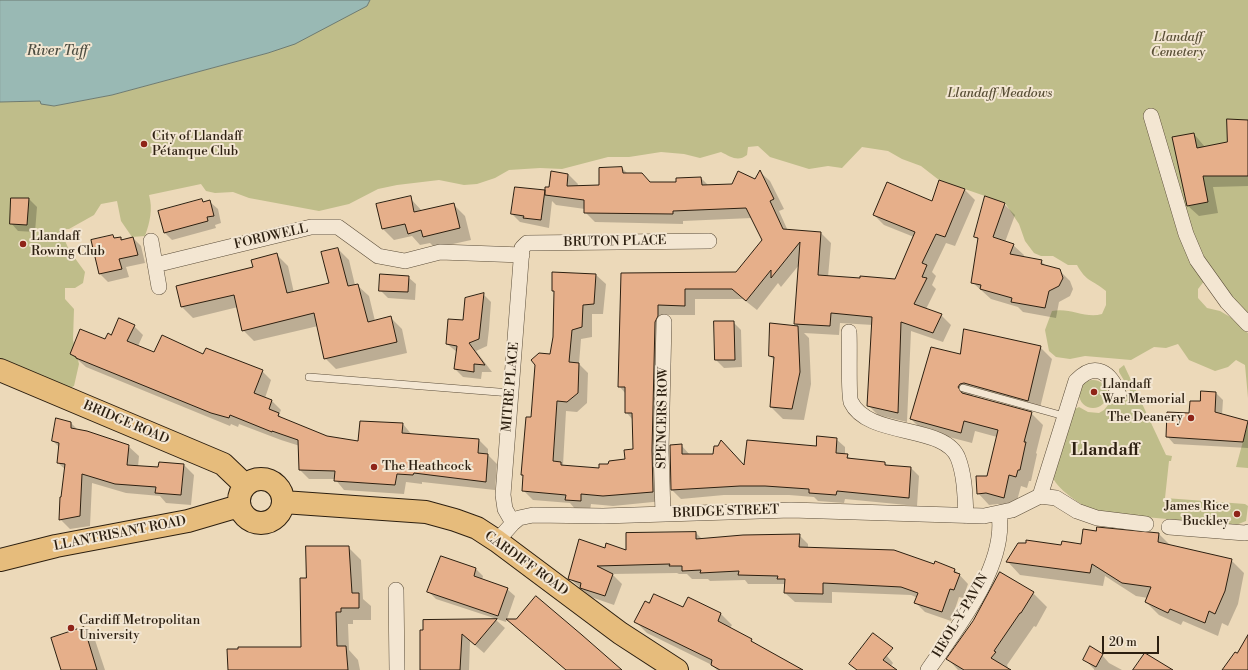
<!DOCTYPE html>
<meta charset="utf-8">
<style>
body{margin:0}
#map{position:relative;width:1248px;height:670px;overflow:hidden;background:#ecd9b9;font-family:"Libre Bodoni",serif}
canvas{display:block}
.scale{position:absolute;left:1102px;top:636px;width:57px;height:18px;box-sizing:border-box;border:2px solid #2c1f10;border-top:0;padding-left:5px;font-size:12px;line-height:14px;white-space:nowrap;color:#2c1f10;-webkit-text-stroke:3px #f3e6d2;paint-order:stroke}
</style>
<div id="map">
<canvas width="1248" height="670"></canvas>
<div class="scale">20 m</div>
</div>
<script>
const ctx = document.querySelector('canvas').getContext('2d');
ctx.lineJoin = 'round';
function fill(path, color) { ctx.fillStyle = color; ctx.fill(path, 'evenodd'); }
function trace(path, color, width, dash) { ctx.strokeStyle = color; ctx.lineWidth = width; ctx.lineCap = dash ? 'butt' : 'round'; ctx.setLineDash(dash || []); ctx.stroke(path); }
function drawText(font, color, halo, rows, align = 'center') {
  ctx.font = font + ' "Libre Bodoni",serif'; ctx.lineWidth = 4; ctx.setLineDash([]); ctx.textBaseline = 'middle'; ctx.strokeStyle = halo; ctx.fillStyle = color; for (const [text, x, y, turn = 0] of rows) {
    ctx.save(); ctx.translate(x, y); ctx.rotate((+turn || 0) * Math.PI / 180); ctx.textAlign = isNaN(turn) ? turn : align; if (halo) ctx.strokeText(text, 0, 0); ctx.fillText(text, 0, 0); ctx.restore();
  }
}
const green = new Path2D(`
 M370 0H1248V315L1205 280 1198 289V298L1207 308 1220 311 1237 321 1241 328 1248 333V398L1245 365 1236 360 1228 367 1215 371 1189 360 1178 344 1166 348 1154 347 1131 360 1085 356 1070 359 1056 357 1049 351 1045 330 1052 311C1070 307 1085 319 1102 314L1106 305V291C1092 279 1087 283 1077 265H1068L1053 256H1041L1034 253 1025 241 1019 224 1005 203 939 180 921 166 902 159 888 151 862 147 842 168 828 166 809 169 770 157 758 146 748 147 747 155C738 162 731 157 721 152L700 158 684 154 661 152 629 157H608L562 169 540 168 509 170 495 178 477 184 464 185 439 180 397 185 378 189 349 204 319 211 249 198 233 192 215 193 206 191 201 184 149 195C153 209 150 222 145 236L132 237 121 221 117 201 101 204 94 215 69 229H60L69 250 85 272 83 283 75 288H65V299L74 309 73 340 79 364 74 386 64 391 0 366V102L40 101 48 105 54 106 112 95 268 53 287 46 367 6Z
 M1124 365 1166 455 1172 456 1171 461H1169L1165 498 1245 504 1248 506 1246 521 1236 525 1099 513C1086 509 1058 490 1053 478L1073 410 1079 407 1088 412 1099 413 1104 410 1112 400 1132 394 1119 372V369Z
 M1079 394a14 14 0 1 1 28 0a14 14 0 1 1-28 0Z
 M1248 423V468L1236 467Z`);
const water = new Path2D(`
 M0 0H370L367 6 295 44 268 53 112 95 54 106 41 104 40 101 0 102Z`);
const shadow = new Path2D(`
 M1248 121V186L1213 187 1218 213 1199 216 1188 206 1194 134 1205 147 1228 143Z
 M622 168 628 174 651 183H677L701 178 708 185H732L755 180 760 172 770 181 784 209 779 211 788 231 821 233 831 243 828 277 896 280 914 237 884 225 874 215 932 203 939 181 965 190 975 200 955 246 946 243 932 272 936 276 932 285 936 289 926 309 941 315 951 325 943 342 911 331 907 422 878 415 868 405 873 325 840 323 839 335 804 333 809 338 811 384 804 420 783 419 771 407 775 361 770 356 771 325 798 327 795 323 799 265 781 287 778 283 757 310 743 299H695V315H667L663 501 613 506 591 504 590 511 576 510 570 503 533 500 523 490 524 476 522 475 532 418 551 355 554 337 555 292 553 290 596 275 606 284 603 314H592V337L581 339 579 364 588 373 587 403 577 412 566 411 563 465 565 467 600 469 626 460 634 450 633 420 626 412V394L619 386 622 274 736 273 763 240 752 218 683 221V224L595 222 585 212V209L556 205 552 201 549 228 520 222 512 214 545 191 546 193 550 188 568 174 578 184 577 187 600 186Z
 M410 198 422 211 453 204 465 216 471 240 435 248 430 243 420 245 412 236 394 240 383 229Z
 M29 199 37 207 35 232 18 231 11 223Z
 M201 200 204 203 210 202 218 209 221 223 215 225 216 228 172 240 164 232Z
 M1004 204 1015 215 1005 242 1013 245 1024 255 1023 258 1041 261 1047 267 1059 270 1070 281 1073 289 1070 296 1059 302 1056 318 1023 312 1018 307 991 299 972 282 979 240 975 237Z
 M113 236 116 239 120 238 123 240 133 238 141 246 145 263 126 267 129 277 108 282 100 274 92 240Z
 M338 249 349 260 355 285H357L369 296 375 321 391 318 402 329 407 353 336 369 325 358 318 326 254 341 243 330 238 307 193 318 182 307 177 286 254 267 277 255 288 266 294 293 330 284Z
 M408 277 416 284 415 300 388 298 380 290Z
 M483 294 491 302 489 329 487 346 476 351 492 372H482L481 379 463 377 455 369 457 352 447 344Z
 M733 322 741 330 742 367 724 368 716 360Z
 M134 326 143 335 138 346 155 353 203 355 262 371 271 380 265 398 272 401 281 410 279 415 283 419 327 437 359 443 403 424 412 435 479 440 488 449V455L497 464 495 490 422 482V484L406 482 404 494 344 490 335 479H309L300 470V446L281 440 239 424 238 427 231 424 230 426 86 367 71 354 106 341Z
 M1040 347 1052 359 1039 412 976 394 969 396 1031 413 1043 425 1036 453 1037 454 1031 481H1029L1027 488 1021 486 1015 508 998 504 989 505 978 493 988 477 997 437 975 431 972 443 922 430 911 419 960 356Z
 M1216 393 1223 400 1222 415 1248 422V448L1174 444 1167 436 1201 402Z
 M71 423 78 430 128 446 139 456 138 467 159 469 184 465 194 475 191 505 166 503 160 496 126 493 92 483 90 526 70 529 60 519 66 470 58 463 59 447 53 441Z
 M836 439 845 447V455L852 459 885 463 888 466 911 468 919 476 917 506 845 499 844 503 818 501 814 497 789 495H724L681 499 672 490 671 446 681 445 690 455 745 466 817 447Z
 M1097 532 1159 534 1171 546 1231 560 1244 573 1238 604 1228 626 1222 623 1218 636 1183 621 1181 625 1159 615 1146 602 1148 598 1136 596 1105 576 1103 586 1020 575 1008 562 1062 546 1082 545Z
 M696 533 702 539 799 535 808 544V549L934 566 935 563 955 570 968 584 963 598 959 597 951 621 925 612 916 603 918 598 911 595 832 592V603L795 602 785 593 784 584H748L745 580 710 581 708 579H692L687 574H679L677 573 612 574 622 584 614 605 591 597 569 578 605 549 627 552Z
 M348 547 361 560 363 599 371 606V620H353V624H348L349 650 358 660 360 670H229L302 648 307 579Z
 M442 558 476 569 483 576 482 580 507 589 515 596 506 622 436 599 429 592Z
 M1033 593 1047 607 1036 627 1034 626 1007 665 1009 670H966L963 668V670H958L948 659Z
 M688 599 721 614 732 625 730 628 799 670H717L712 665 647 633 636 622 650 604 684 608Z
 M496 620 505 628 484 653 470 641 469 670H421L424 621Z
 M84 629 95 640 105 670H62Z
 M866 643 887 656 893 663 890 667 895 670H857L851 664Z
 M1102 655 1109 663 1122 670H1094V669L1084 659Z`);
const building = new Path2D(`
 M1227 119 1248 120V176H1203L1208 202 1187 206 1172 137 1194 133 1197 148 1227 142Z
 M622 167 623 173H642L650 182H676V178L701 177 702 185 732 184 738 171 755 179 760 170 774 199 770 201 783 229 821 232 818 275 860 278V276L895 279 915 232 873 215 887 182 932 201 939 180 965 189 945 237 936 234 922 263 927 265 922 277 927 278 914 304 942 314 933 333 901 322 898 413 867 406 872 317 831 313 830 326 794 324 800 242 771 278V270L746 301 732 289H685V306L658 305V316L655 322 652 450 653 492 603 496 581 494V501L565 500 566 495 522 491 523 475H521L526 417H531L535 365 531 360 539 353 550 354 553 337 554 291H552V272L596 274 594 304 583 305 582 327 572 330 569 362 579 363 578 393 567 402 557 401 553 461 561 462V465L599 468V464H608L609 461 625 459 624 450 633 449 632 413H625V387H618L621 273 736 272 762 240 746 208 673 211V214L584 213V200L545 195V187H549L551 171 568 174 567 186 599 185V168Z
 M515 187 545 190 541 220 523 218 524 216 511 214Z
 M411 196 414 212 454 203 460 228 423 237 421 230 408 234 405 224 382 229 376 204Z
 M985 196 1005 203 993 237 1014 244 1010 254 1042 260 1041 264 1060 269 1063 278 1059 286 1049 291 1045 308 1011 302 1012 298 980 289 981 285 971 283 978 238 974 237Z
 M11 198H29L27 225 10 224Z
 M202 199 203 202 210 200 214 216 207 217 208 221 164 233 158 211Z
 M113 235 114 238 121 237V240L133 237 138 255 119 259 122 269 99 274 91 240Z
 M338 248 348 286 358 284 368 322 391 316 397 342 324 359 314 313 242 331 234 295 181 307 176 286 253 267 251 260 277 253 287 293 329 283 321 252Z
 M380 274 409 276 408 292 379 291Z
 M484 293 479 339 469 343 485 365 474 364V372L454 369 457 346 446 344 448 319 463 320 465 298Z
 M119 318 135 325 127 341 154 352 162 335 203 354 206 348 263 370 254 393 272 400 269 409 279 413 278 416 327 436 358 441 360 421 403 423 402 433 479 439 478 453 488 454 486 482 414 473 413 475 397 474 395 485 350 482 334 481 335 471 299 470 298 440 272 431V432L230 415 229 418 211 413 76 358V357L70 354 80 329 105 339 108 333 111 335Z
 M714 321H734L735 360H715Z
 M770 323 798 326 800 372 792 409 770 407 774 357 769 356Z
 M964 329 1041 346 1028 401 964 383 960 384 958 387 962 393 1032 412 1024 442H1026L1020 470H1018L1016 477 1009 475 1004 498 986 493 977 494 976 476H987L998 430 964 421 961 433 910 419 931 347 960 354Z
 M1201 391 1216 392 1215 412 1248 421 1243 442 1166 437 1167 412 1189 413 1190 401H1200Z
 M56 418 71 422V428L87 431 129 445 127 465 158 467 159 462 184 464 181 495 155 493 156 487 115 484 82 474 80 516 59 520 60 497H61L65 464 57 463 59 443 52 441Z
 M817 436 837 438 836 453 848 454 847 458 885 462V465L911 467 909 498 837 491 836 495 809 493V489L765 486H740L671 490 670 445 682 444V454H713L714 446H718L721 440 744 465 747 440 816 446Z
 M1097 527 1159 533 1158 542 1232 559 1225 591 1215 614 1209 611 1205 623 1170 609 1168 613 1145 602 1151 587 1122 583 1092 564 1090 573 1006 562 1018 543H1026V540L1061 545 1062 541 1081 544 1083 529 1096 531Z
 M696 532V539L743 535 800 534 799 547 894 550 934 564 935 561 955 569 954 572 960 574 954 590 950 589 942 612 914 603 918 593 901 587 823 583V594L784 593 785 579H777L778 576 738 575 739 571 700 573 701 570 682 571V566H669L670 564 597 566 613 574 605 596 580 588 581 583 568 579 579 539 605 548 606 543 626 550V533Z
 M306 546H349L352 593H359V608H341V612H336L337 646H346L348 670H228L227 649H238V647H301L300 578H306Z
 M441 556 476 568 474 576 508 588 498 616 427 592Z
 M1000 572 1034 592 1021 613H1020L994 651 996 652 991 658 1011 670H964L946 659 973 621Z
 M654 594 683 607 688 597 721 613 718 621 752 639 751 641 803 670H720L711 665 712 660 634 622 645 601 649 603Z
 M536 596 582 635 622 670H566L506 619H516Z
 M497 619 475 645 462 634 460 670H420V630H423V620Z
 M84 627 97 670H61L51 638Z
 M873 633 893 648 883 660 897 670H857L849 664Z
 M1248 635V670H1222L1235 652 1237 653Z
 M1090 646 1103 654 1096 667 1083 660Z
 M1145 653 1173 670H1133Z`);
const service = new Path2D(`
 M309 377 511 393
 M963 388 1064 416`);
const minor = new Path2D(`
 M1151 116 1186 234 1197 260 1227 302 1248 324
 M151 241 159 287
 M155 265 311 227H338L378 256 405 261 440 252 522 255
 M849 332C850 344 848 396 851 402 868 438 945 424 958 458 965 476 965 497 966 516
 M1040 496 1076 381C1095 361 1111 372 1119 395
 M663 514 661 450 664 322
 M513 523 505 509 503 495 522 248 527 243 709 241
 M1169 527 1245 533 1248 532
 M497 541 513 523 519 518 533 515 603 516 791 510 984 516 1012 510 1040 496 1056 498 1077 511 1097 518 1146 524
 M396 590 397 670
 M928 670C956 629 1007 566 999 514`);
const primary = new Path2D(`
 M0 370 223 464 245 485
 M239 501a22 22 0 1 1 44 0a22 22 0 1 1-44 0Z
 M283 502 426 512 455 520 477 528 497 541 620 633 677 670
 M0 560 56 546 188 521 239 506`);
const markers = [
 [144,144,4,"#8f2418"],
 [23,244,4,"#8f2418"],
 [1094,392,4,"#8f2418"],
 [1191,418,4,"#8f2418"],
 [374,467,4,"#8f2418"],
 [1237,514,4,"#8f2418"],
 [71,628,4,"#8f2418"]
];
const parkNames = [
 ["Llandaff",1178,38],
 ["Cemetery",1178,53],
 ["Llandaff Meadows",1000,94]
];
const poiNames = [
 ["City of Llandaff",152,137],
 ["Pétanque Club",152,152],
 ["Llandaff",31,237],
 ["Rowing Club",31,252],
 ["Llandaff",1102,385],
 ["War Memorial",1102,400],
 ["The Deanery",1183,418,"right"],
 ["The Heathcock",382,467],
 ["James Rice",1229,507,"right"],
 ["Buckley",1229,522,"right"],
 ["Cardiff Metropolitan",79,621],
 ["University",79,636]
];
const streetNames = [
 ["FORDWELL",271,237,-13],
 ["BRUTON PLACE",615,242,-1],
 ["MITRE PLACE",511,387,-85],
 ["SPENCERS ROW",663,418,-89],
 ["BRIDGE ROAD",126,423,23],
 ["BRIDGE STREET",726,512,-2],
 ["LLANTRISANT ROAD",120,534,-11],
 ["CARDIFF ROAD",526,564,36],
 ["HEOL-Y-PAVIN",961,616,-59]
];
const waterNames = [
 ["River Taff",57,52]
];
const districtNames = [
 ["Llandaff",1105,451]
];
fill(green, '#bfbd8a');
fill(water, '#99b9b4');
trace(water, '#6d7b72', 1);
fill(shadow, '#0003');
fill(building, '#e6af8a');
trace(building, '#2c1f10', 1);
trace(service, '#5c4e3a', 8);
trace(minor, '#5c4e3a', 16);
trace(primary, '#2c1f10', 24);
trace(service, '#f3e6d2', 7);
trace(minor, '#f3e6d2', 15);
trace(primary, '#e6bc7c', 22);
for (const [x, y, r, color] of markers) { const dot = new Path2D(); dot.arc(x, y, r, 0, 2 * Math.PI); ctx.fillStyle = color; ctx.fill(dot); trace(dot, '#f3e6d2', 1.5); }
drawText('italic 13px', '#584e35', '#f3e6d2', parkNames);
drawText('13px', '#2c1f10', '#f3e6d2', poiNames, 'left');
drawText('13px', '#2c1f10', '#f3e6d2', streetNames);
drawText('italic 14px', '#4d4d41', '#f3e6d2', waterNames);
drawText('bold 17px', '#2c1f10', '#f3e6d2', districtNames);
</script>
